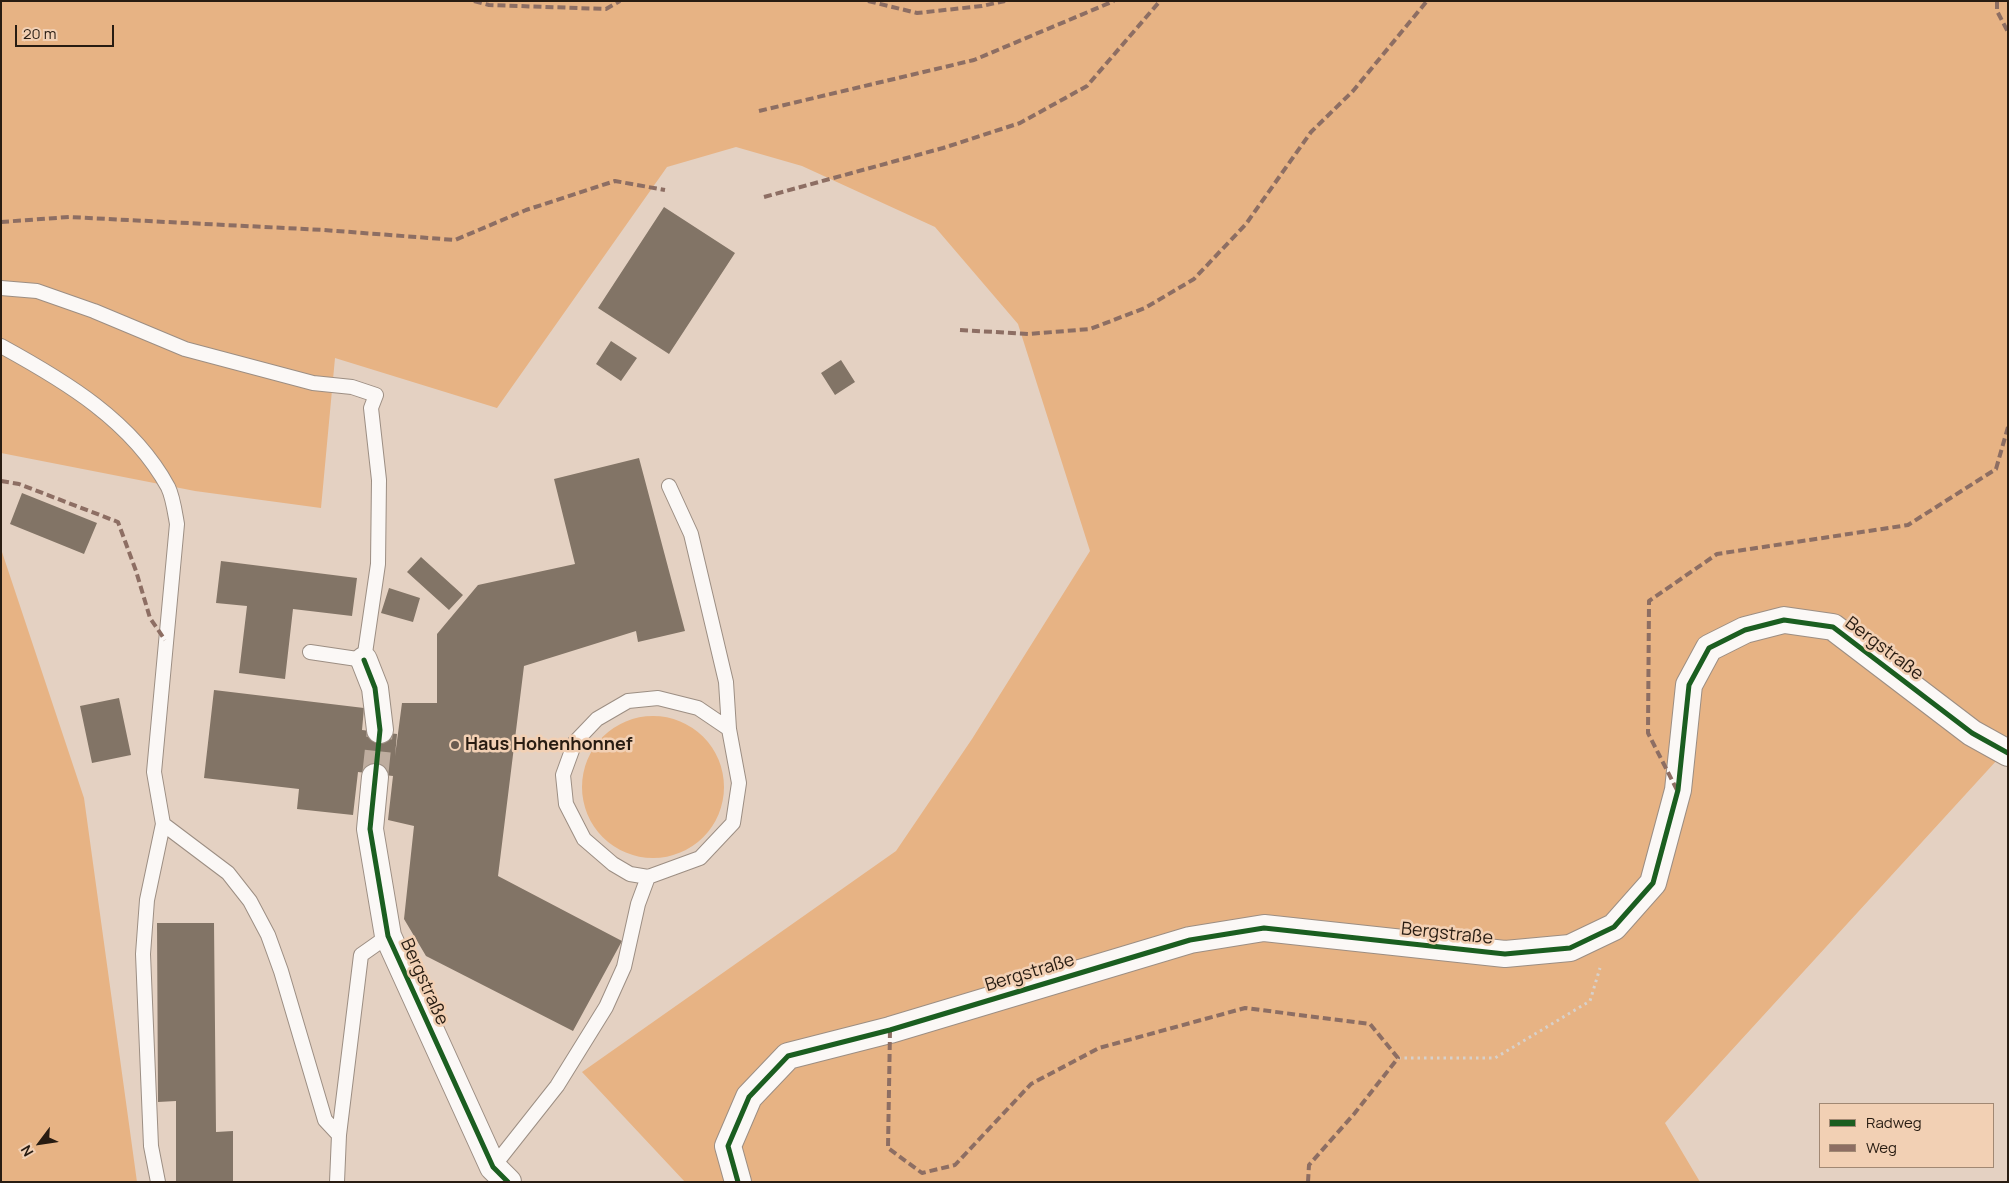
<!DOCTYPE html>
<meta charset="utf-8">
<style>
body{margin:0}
#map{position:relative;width:2009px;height:1183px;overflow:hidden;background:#e4d1c2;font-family:Manrope,sans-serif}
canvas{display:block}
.frame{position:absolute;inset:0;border:2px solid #281c12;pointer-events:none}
.legend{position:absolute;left:1819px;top:1103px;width:175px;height:65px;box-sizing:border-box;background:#f2d0b4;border:1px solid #a18873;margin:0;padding:6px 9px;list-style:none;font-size:15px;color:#281c12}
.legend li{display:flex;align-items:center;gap:10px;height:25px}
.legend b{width:25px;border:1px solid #a18873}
.north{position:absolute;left:15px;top:1118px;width:50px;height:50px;-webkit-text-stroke:4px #f2d0b4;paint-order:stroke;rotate:239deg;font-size:14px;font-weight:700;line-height:20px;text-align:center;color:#281c12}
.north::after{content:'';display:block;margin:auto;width:18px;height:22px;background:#281c12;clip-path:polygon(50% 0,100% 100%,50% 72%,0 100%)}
.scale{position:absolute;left:15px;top:25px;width:99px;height:22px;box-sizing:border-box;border:2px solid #281c12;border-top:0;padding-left:6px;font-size:15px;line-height:18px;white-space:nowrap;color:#281c12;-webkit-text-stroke:4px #f2d0b4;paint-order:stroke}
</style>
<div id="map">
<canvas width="2009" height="1183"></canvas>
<div class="frame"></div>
<ul class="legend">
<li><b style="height:6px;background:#1b5e20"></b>Radweg</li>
<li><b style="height:6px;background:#8d6e63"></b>Weg</li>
</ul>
<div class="north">N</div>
<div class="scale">20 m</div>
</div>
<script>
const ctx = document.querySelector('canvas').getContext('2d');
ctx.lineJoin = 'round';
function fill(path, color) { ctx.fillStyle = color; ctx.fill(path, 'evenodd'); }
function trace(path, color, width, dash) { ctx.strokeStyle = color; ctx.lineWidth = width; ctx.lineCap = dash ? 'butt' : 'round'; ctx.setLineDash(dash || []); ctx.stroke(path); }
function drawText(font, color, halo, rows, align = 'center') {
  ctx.font = font + ' Manrope,sans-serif'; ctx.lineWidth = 5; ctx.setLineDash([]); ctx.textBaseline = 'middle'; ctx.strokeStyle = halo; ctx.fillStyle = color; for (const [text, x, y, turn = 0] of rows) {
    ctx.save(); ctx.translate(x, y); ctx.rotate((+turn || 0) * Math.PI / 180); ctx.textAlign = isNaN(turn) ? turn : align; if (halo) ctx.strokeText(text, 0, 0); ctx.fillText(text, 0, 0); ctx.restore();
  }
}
const green = new Path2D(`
 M1 1H2008V748L1665 1123 1700 1182H685L582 1072 896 851 972 739 1090 551 1018 324 935 227 802 166 736 147 667 167 497 408 335 358 321 508 195 491 1 453Z
 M1 549 84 798 137 1182H1Z
 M582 787a71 71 0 1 1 142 0a71 71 0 1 1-142 0Z`);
const building = new Path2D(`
 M664 207 735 253 669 354 598 308Z
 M611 341 637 358 621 381 596 364Z
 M841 360 855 382 835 395 821 373Z
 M639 458 685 631 638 642 636 631 524 666 498 876 622 941 573 1031 426 956 404 919 414 826 388 820 393 776 358 772 353 815 297 809 299 789 204 778 214 690 364 708 362 730 397 734 395 756 402 703H437V634L478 585 575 564 554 479Z
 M22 493 97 523 84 554 10 524Z
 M421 557 463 595 449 610 407 572Z
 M221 561 357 578 352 616 293 609 285 679 239 673 247 606 216 603Z
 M389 588 420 598 413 622 381 613Z
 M119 698 131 755 92 763 80 706Z
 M157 923H214L216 1132 233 1131V1182H176V1101L158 1102Z`);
const minorTunnel = new Path2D(`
 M375 777 380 730`);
const path = new Path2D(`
 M1398 1058H1495L1590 1001 1600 968`);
const service = new Path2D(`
 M1 288 37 291 94 311 185 349 313 383 352 387 376 395 371 408 379 480 378 564 364 660 310 652
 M1 346C65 381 132 421 168 487 173 497 175 513 177 524L154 772 163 824 147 900 143 954 151 1146 158 1182
 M163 824 228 873 250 901 268 935 281 971 325 1120 339 1135
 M648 877 630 874 613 864 584 839 566 804 563 775 575 742 597 719 628 701 658 698 698 708 729 729
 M493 1167 557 1086 606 1007 624 967 638 904 648 877 700 858 733 823 739 783 729 729 726 682 691 534 669 486
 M337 1182 339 1135 361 955 388 936`);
const minor = new Path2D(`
 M364 660 375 688 380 730
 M375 777 370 829 388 936 493 1167 508 1182
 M738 1182 728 1146 749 1097 788 1056 890 1030 1190 940 1264 928 1505 954 1570 948 1614 927 1653 883 1678 790 1689 685 1709 648 1745 630 1784 620 1833 627 1972 733 2008 753`);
const quiet = new Path2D(`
 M474 1 489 5 606 9 620 1
 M868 1 917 13 982 6 1005 1
 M1997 1V11L2008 32
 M759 111 974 60 1114 1
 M764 197 943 148 1020 123 1087 86 1160 1
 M1 222 69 217 324 230 455 240 526 210 615 181 665 190
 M960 330 1029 334 1090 329 1145 308 1194 279 1246 224 1311 132 1353 91 1427 1
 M1 481 19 484 118 522 136 571 150 618 165 640
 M1677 790 1648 733 1649 601 1717 554 1908 525 1996 469 2008 427
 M890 1030 888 1148 922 1173 955 1165 1031 1084 1099 1048 1245 1008 1370 1024 1398 1058 1354 1114 1309 1165 1308 1182`);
const cycleway = new Path2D(`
 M364 660 375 688 380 730 370 829 388 936 493 1167 508 1182
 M738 1182 728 1146 749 1097 788 1056 890 1030 1190 940 1264 928 1505 954 1570 948 1614 927 1653 883 1678 790 1689 685 1709 648 1745 630 1784 620 1833 627 1972 733 2008 753`);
const markers = [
 [455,745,5,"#6a5b50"]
];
const streetNames = [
 ["Bergstraße",1884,649,37],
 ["Bergstraße",1447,934,6],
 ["Bergstraße",1030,973,-17],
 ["Bergstraße",424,982,66]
];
const poiNames = [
 ["Haus Hohenhonnef",465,745]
];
fill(green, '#e7b384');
fill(building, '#827466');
trace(minorTunnel, '#bead9f', 26, [26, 13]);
trace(service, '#9c8e83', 16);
trace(minor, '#9c8e83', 28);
trace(path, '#d7d1cc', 3, [2.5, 4]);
trace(service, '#fbf8f6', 14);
trace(minor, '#fbf8f6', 26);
trace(quiet, '#8d6e63', 4, [8, 4]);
trace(cycleway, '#1b5e20', 5);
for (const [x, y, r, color] of markers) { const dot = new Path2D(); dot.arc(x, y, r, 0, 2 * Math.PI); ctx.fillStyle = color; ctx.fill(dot); trace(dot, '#f2d0b4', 2); }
drawText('18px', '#281c12', '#f2d0b4', streetNames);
drawText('bold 18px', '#281c12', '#f2d0b4', poiNames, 'left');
</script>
